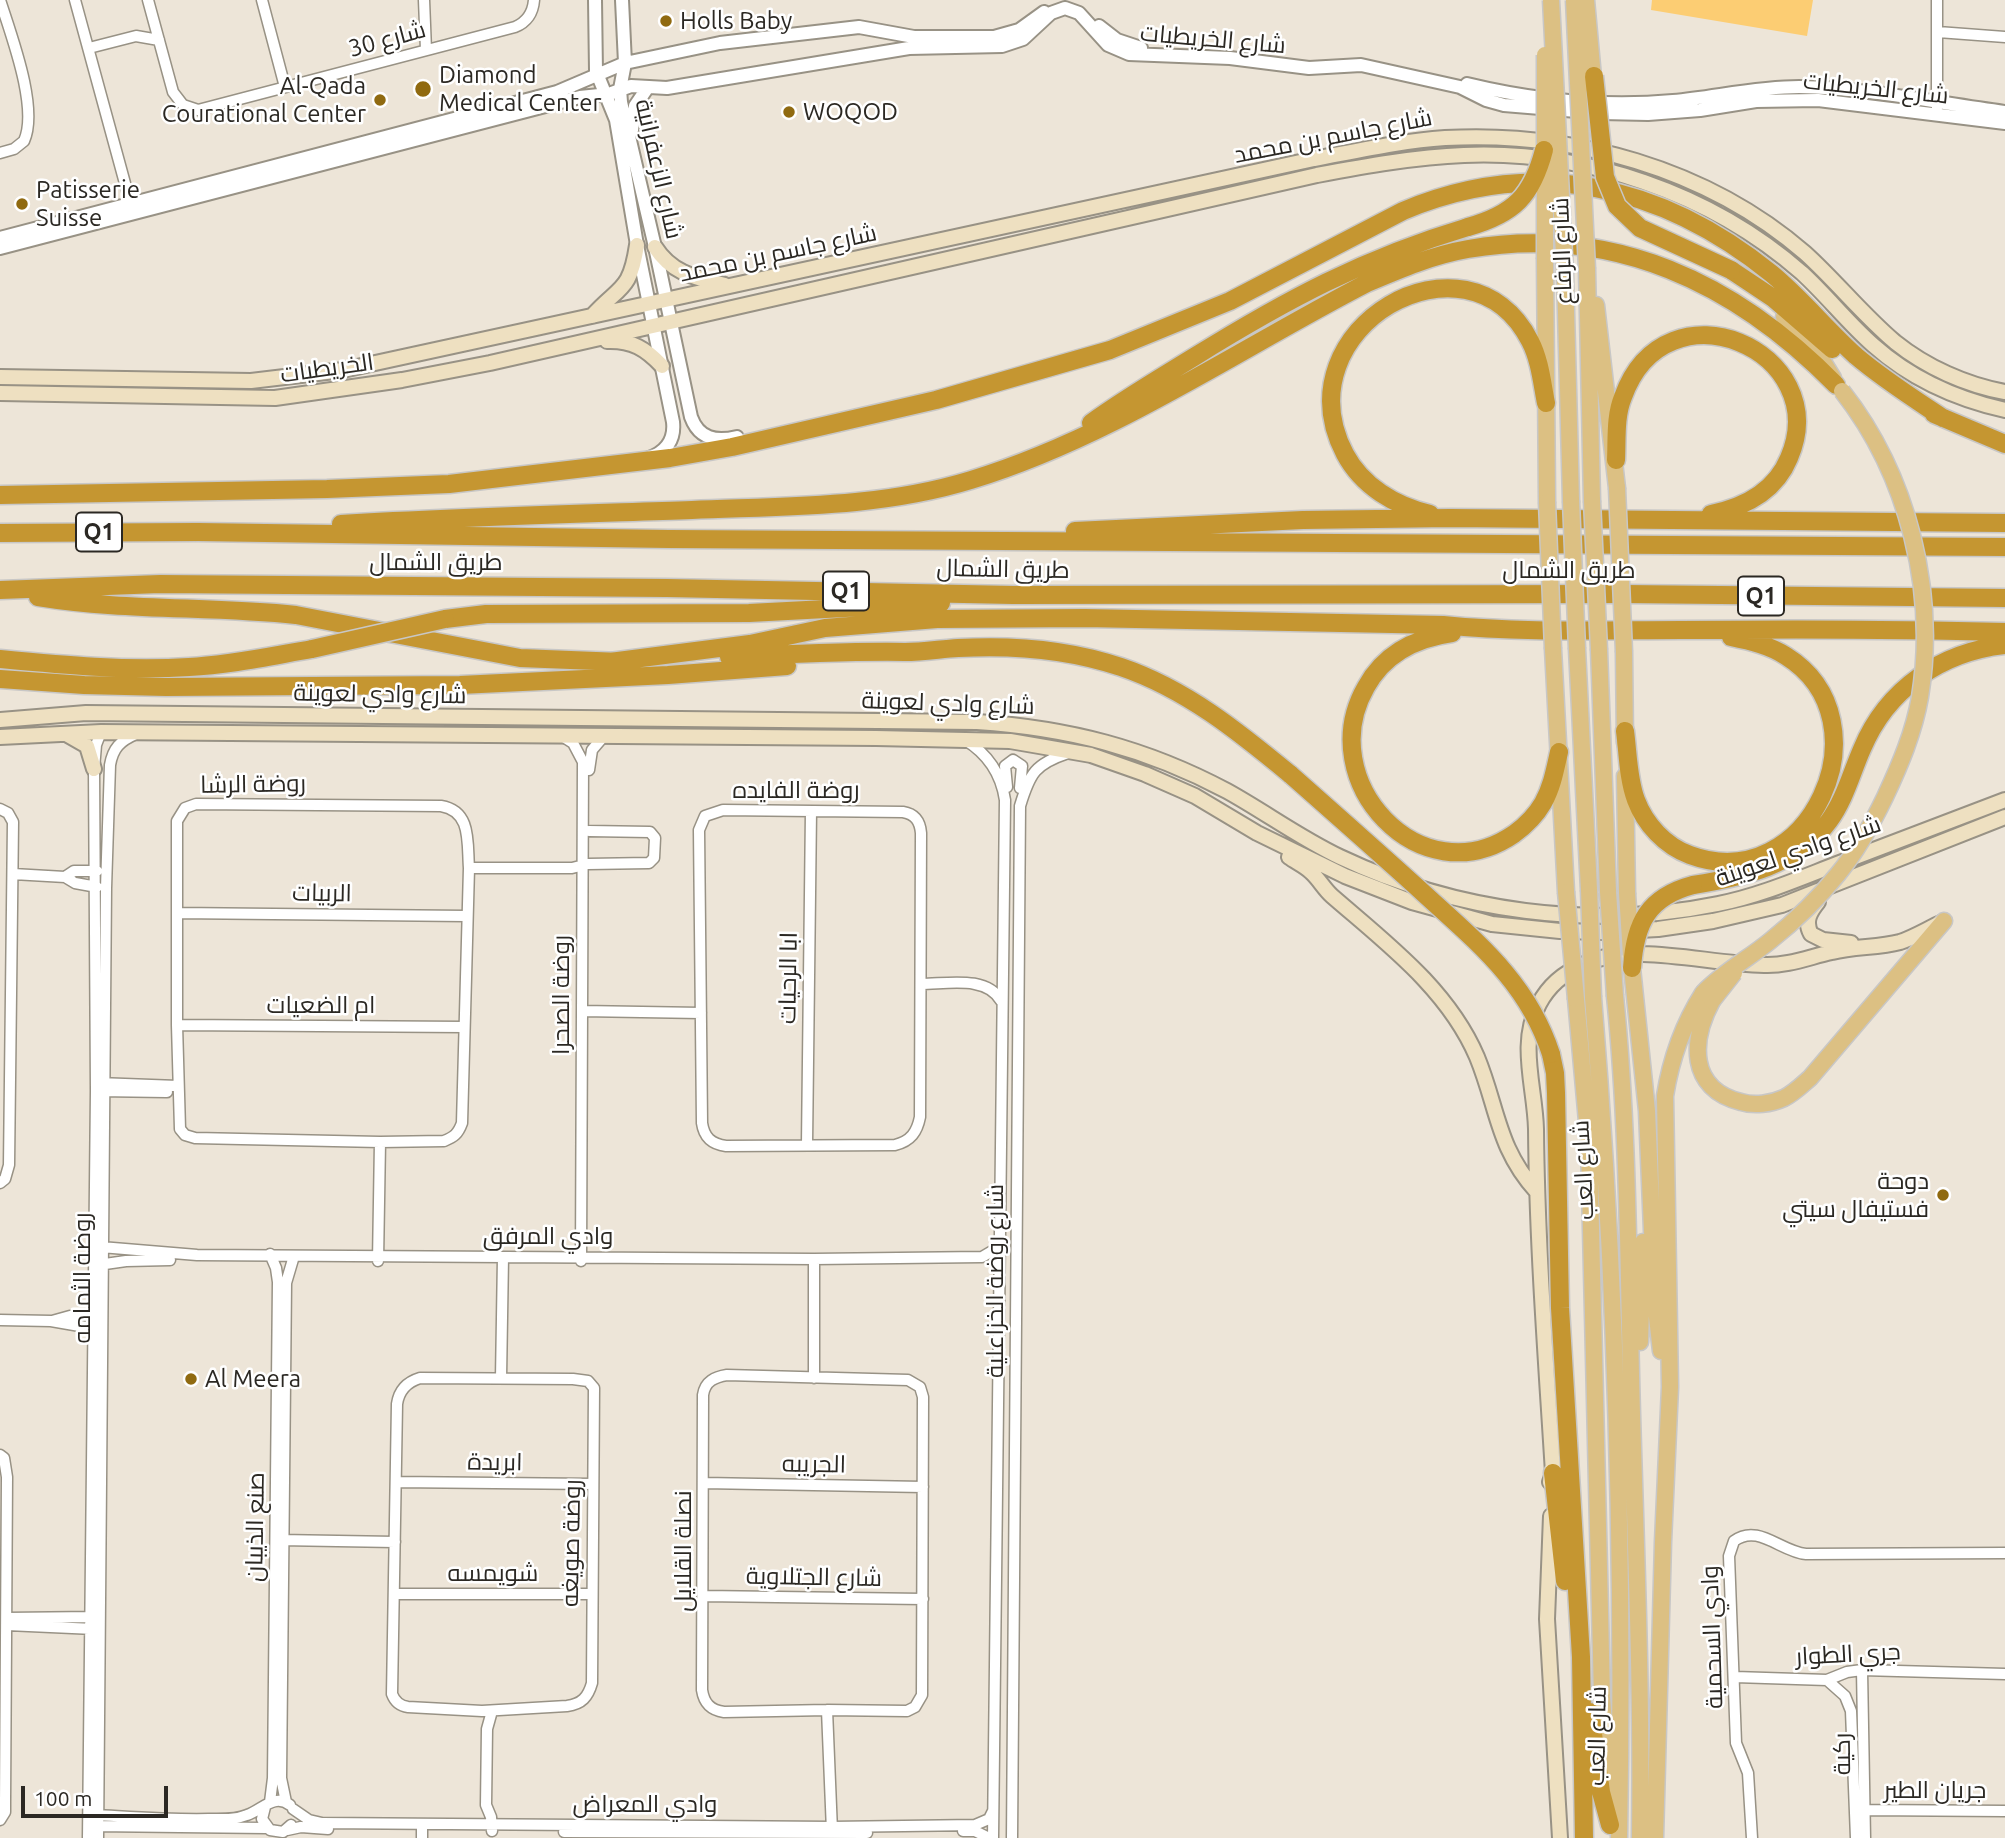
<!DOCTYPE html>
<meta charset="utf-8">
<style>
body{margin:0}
#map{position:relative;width:2005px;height:1838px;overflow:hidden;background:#ede5d8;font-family:Ubuntu,sans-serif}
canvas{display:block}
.scale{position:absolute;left:21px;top:1786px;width:147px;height:32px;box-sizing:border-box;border:4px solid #2b2823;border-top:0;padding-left:9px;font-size:21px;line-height:24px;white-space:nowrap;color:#2b2823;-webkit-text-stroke:5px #fff;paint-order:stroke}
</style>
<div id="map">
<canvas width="2005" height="1838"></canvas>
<div class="scale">100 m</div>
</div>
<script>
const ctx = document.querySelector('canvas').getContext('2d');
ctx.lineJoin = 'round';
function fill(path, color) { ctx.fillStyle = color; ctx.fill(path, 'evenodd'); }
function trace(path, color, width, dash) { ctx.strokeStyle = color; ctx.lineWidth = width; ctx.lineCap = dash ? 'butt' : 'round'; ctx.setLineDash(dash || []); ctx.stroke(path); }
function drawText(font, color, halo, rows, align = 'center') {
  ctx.font = font + ' Ubuntu,Cairo,sans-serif'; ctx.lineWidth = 5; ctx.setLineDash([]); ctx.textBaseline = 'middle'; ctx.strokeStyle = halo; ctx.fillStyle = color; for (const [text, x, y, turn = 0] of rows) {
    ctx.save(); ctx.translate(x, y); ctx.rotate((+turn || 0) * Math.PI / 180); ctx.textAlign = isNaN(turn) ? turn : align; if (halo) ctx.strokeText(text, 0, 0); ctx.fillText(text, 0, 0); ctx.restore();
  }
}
const green = new Path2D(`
 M1652 0H1813L1807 36 1651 10Z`);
const minor = new Path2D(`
 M75 0 132 209
 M148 0 173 92 183 105 198 110 515 27C527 22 533 13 534 0
 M262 0 285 87
 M424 0 426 50
 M1938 32 2005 37
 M89 48 136 36 159 40
 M1937 108V0
 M0 153 14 149 24 141C39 108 11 35 0 0
 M562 736 573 743 583 762 581 1261
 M965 740C988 754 1001 773 1005 800L993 1838
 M589 770 592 750 604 736
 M1007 787 1005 766 1013 760 1022 766 1020 788
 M196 804 441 806C472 811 467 843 469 868L462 1123C458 1134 454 1137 444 1141L380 1142 195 1138 185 1135 180 1129 177 1025V821L185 808Z
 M0 809 8 813 13 822 9 1165 5 1179 0 1183
 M723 810 903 812C915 814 920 821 921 833L920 1117C917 1132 911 1141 895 1145L726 1146C711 1144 704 1137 702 1123L699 830 705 816Z
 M469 868H572L588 864 649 863 654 858 655 838 650 832 589 831
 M13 874 65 877 75 883 97 887
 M65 877 74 871H97
 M177 913 466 916
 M921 984C947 984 987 975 1001 1001
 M582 1011 701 1013
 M177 1025 464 1027
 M98 1083 178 1086
 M98 1091 167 1092
 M807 1144 811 811
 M101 1247 197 1255 814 1259 982 1257 999 1247
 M270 1254 276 1268 278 1282 273 1778 270 1802
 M378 1261 380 1142
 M98 1265 126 1261 170 1260
 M0 1320 51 1321 97 1329
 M52 1321 70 1316 99 1315
 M727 1375 908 1380 920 1387 923 1397 922 1695 915 1707 907 1711 827 1710 724 1712C710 1710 704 1703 702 1690L703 1395C705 1381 715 1377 727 1375Z
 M420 1378 573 1379 588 1381 594 1388 592 1683C588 1697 582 1704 567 1706L482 1711 408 1707C400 1706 395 1702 392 1694L397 1404C399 1390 407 1382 420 1378Z
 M501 1378 503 1257
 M814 1378V1259
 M0 1455 4 1458 7 1477 5 1801V1812L0 1820
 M396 1482 593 1484
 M704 1483 923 1487
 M280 1540 395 1542
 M394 1594H591
 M704 1596 923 1599
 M7 1618 93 1617
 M7 1625 94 1629
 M1862 1670 1865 1838
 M1735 1677 1827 1680 1847 1672 1862 1670 2005 1674
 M1827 1680 1845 1696 1851 1711 1856 1838
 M827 1710 832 1831
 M286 1802 281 1778 286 1283 294 1256
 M265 1807 262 1819 270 1830 283 1832 291 1825
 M293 1809 309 1820 322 1823 832 1827 975 1825 989 1819 993 1811
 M1864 1810 2005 1811
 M95 1815C133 1817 171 1820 209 1819 222 1819 235 1820 247 1815 262 1810 274 1793 290 1805
 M95 1826 266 1828
 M287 1830 301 1827 328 1829
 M492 1831 491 1817 486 1805 487 1729 492 1711
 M963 1831H975L989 1838
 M564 1832 867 1833
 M88 1838 96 1091 94 769 96 745 101 732
 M98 1838 106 888 110 765C113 748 120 741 136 734
 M422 1838V1824
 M1012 1838 1020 806C1030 773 1035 764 1068 753
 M1752 1838 1748 1773 1736 1743 1729 1556 1734 1541C1758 1523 1781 1552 1806 1554L2005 1553`);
const tertiary = new Path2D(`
 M595 0 596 71 616 120 637 245 673 422C675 440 666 452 649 458
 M622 0 625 63 620 89 621 102 655 247 691 417C699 439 716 442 737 437
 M1099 26 1117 40 1141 48
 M1467 84C1533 100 1605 107 1673 101 1715 97 1757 87 1799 87 1868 88 1937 103 2005 112
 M632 130 635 106 648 87
 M0 238 557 92 625 63 720 43 859 27 914 37H994L1019 30 1044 12
 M0 248 580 97 609 94 631 86 667 88 909 48 1002 46 1023 39 1051 13 1065 8 1079 13 1108 45 1129 54 1230 58 1309 68 1361 65 1460 87 1486 100 1504 105 1601 113 1648 114 1700 110 1756 101 1818 100 2005 123`);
const secondary = new Path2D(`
 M655 247C672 274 697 278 725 285
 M592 316C620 285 630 292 637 245
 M607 341C632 340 646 349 662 366
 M0 377 251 381 343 370 1314 159C1357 151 1401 141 1445 138 1572 131 1707 168 1805 253 1836 281 1863 315 1895 342 1926 367 1966 385 2005 392
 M0 393 275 398 402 380 490 363 1317 175C1365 166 1415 157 1464 155 1585 150 1711 193 1802 273 1827 296 1848 323 1873 345 1910 378 1956 399 2005 410
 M0 720 86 713 977 722C1068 728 1146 748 1227 791 1265 812 1300 838 1340 857 1456 912 1592 930 1718 904 1759 896 1798 879 1837 864 1893 843 1949 821 2005 800
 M66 734 87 746 94 769
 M0 737 101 732 876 738 1010 741 1091 755 1145 774 1195 796 1257 833 1345 876 1412 902 1492 924 1560 931 1602 932 1658 929 1713 921 1782 905 2005 817
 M1289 857C1296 862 1305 866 1311 872 1319 879 1324 889 1332 896 1386 943 1448 989 1477 1057 1498 1108 1497 1148 1537 1192
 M1818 902C1810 912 1804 921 1811 934L1823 940 1851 943
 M1550 1482 1553 1473C1546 1359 1537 1244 1536 1129 1535 1087 1518 1043 1539 1004 1558 967 1604 952 1643 954 1684 955 1724 964 1764 965 1788 966 1809 957 1832 952 1854 946 1878 948 1900 942 1915 937 1929 928 1943 922
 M1551 1516 1547 1619 1560 1838`);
const primary = new Path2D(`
 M1545 259 1547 502
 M1587 269 1592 501
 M1565 274 1571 501
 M1596 305 1617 488
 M1784 317 1817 352 1833 378
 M1553 649 1566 892
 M1577 649 1589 890
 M1599 650 1608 892
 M1624 652 1625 743
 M1625 776 1627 893
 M1632 968 1647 1111 1655 1301 1661 1351
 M1615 996C1629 1135 1628 1274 1632 1414 1636 1555 1642 1696 1640 1838
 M1593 997C1616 1277 1624 1557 1619 1838
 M1576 999 1589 1144 1602 1697 1609 1793
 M1712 1001C1691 1040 1688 1089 1741 1102 1754 1106 1771 1104 1784 1098 1794 1093 1802 1085 1810 1078L1944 921
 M1640 1342 1643 1242
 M1655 1838 1663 1542 1670 1387 1665 1096C1671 1058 1682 1026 1703 993`);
const motorway = new Path2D(`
 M1731 270 1773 298 1832 349
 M1934 414 2005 444
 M1091 423C1124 399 1160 378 1194 357 1286 300 1364 258 1468 227
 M1616 460C1617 439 1615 416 1623 397 1666 277 1835 351 1789 458 1775 492 1745 507 1711 514
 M0 495 327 489 449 484 670 458 732 447 936 400 1110 350 1230 301 1403 211C1536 155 1662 185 1772 274 1802 299 1827 330 1856 356 1883 379 1913 398 1943 418
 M1430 514C1395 506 1362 486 1345 454 1279 328 1468 220 1530 341 1540 360 1542 383 1546 403
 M341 524C458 517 575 514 692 510 786 506 880 508 971 480 1112 437 1237 350 1367 283 1400 269 1433 255 1468 249 1613 224 1736 283 1836 385
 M1075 531 1303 520 1450 518 2005 523
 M0 533 198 532 669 539 2005 547
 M0 590 160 584 667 588 1013 595 1625 594 2005 598
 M38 597C123 611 211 606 296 615L520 658 621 662
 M445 619 486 614 749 613 941 603
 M1452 633C1416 638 1384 654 1366 687 1312 781 1421 898 1514 834 1525 826 1536 815 1543 803 1552 787 1555 770 1559 752
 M729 657C788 654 846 651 905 652 923 652 941 649 958 648 1013 645 1068 649 1121 667 1186 689 1239 732 1291 775
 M0 659C63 665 126 671 189 667 230 665 271 656 312 649
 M610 662 750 644 825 628 937 619 1085 618 1443 625C1522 633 1602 630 1681 630 1789 629 1897 629 2005 632
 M0 679 84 685 166 687 460 685 668 675 787 666
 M1625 731C1628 753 1628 779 1636 800 1645 824 1665 846 1690 855 1809 899 1890 721 1786 656 1769 645 1750 641 1731 637
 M1693 885C1744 877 1796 866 1829 821 1845 799 1851 774 1862 749 1887 689 1941 652 2005 645
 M1551 1054 1555 1073 1556 1093 1560 1308 1581 1657 1584 1838
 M1553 1473 1565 1581
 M1590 1712 1601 1792 1610 1825`);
const primaryBridge = new Path2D(`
 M1551 0 1565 274
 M1574 0 1587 269
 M1586 0 1594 88
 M1545 259V55
 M1617 488 1624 652
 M1571 501 1577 649
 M1592 501 1599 650
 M1547 502 1553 649
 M1589 890 1593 997
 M1566 892 1576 999
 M1608 892 1615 996
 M1627 893 1631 955
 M1703 993C1723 972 1748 959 1770 941 1795 921 1818 899 1838 874 1857 851 1872 824 1885 797 1900 765 1914 732 1920 697 1937 591 1908 475 1842 391
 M1712 1001 1734 973`);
const motorwayBridge = new Path2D(`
 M1594 76 1605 177 1617 206 1640 228 1731 270
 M1468 227C1514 214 1532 196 1544 150
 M312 649 445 619
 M1291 775C1334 813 1377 851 1419 889 1474 940 1527 980 1551 1054
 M1632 968C1635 923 1648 897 1693 885`);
const markers = [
 [666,21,7,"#906a10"],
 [423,89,9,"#906a10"],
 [380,100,7,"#906a10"],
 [789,112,7,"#906a10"],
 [22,204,7,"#906a10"],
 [1943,1195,7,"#906a10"],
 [191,1379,7,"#906a10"]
];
const shields = [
 [99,532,46],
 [846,591,46],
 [1761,596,46]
];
const shieldNames = [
 ["Q1",99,532],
 ["Q1",846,591],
 ["Q1",1761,596]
];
const poiNames = [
 ["Holls Baby",680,21],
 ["Diamond",439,75],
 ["Medical Center",439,103],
 ["Al-Qada",366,86,"right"],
 ["Courational Center",366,114,"right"],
 ["WOQOD",803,112],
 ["Patisserie",36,190],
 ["Suisse",36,218],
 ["دوحة",1929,1181,"right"],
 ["فستيفال سيتي",1929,1209,"right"],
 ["Al Meera",205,1379]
];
const streetNames = [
 ["شارع 30",387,39,-15],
 ["شارع الخريطيات",1213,39,5],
 ["شارع الخريطيات",1876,88,6],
 ["شارع جاسم بن محمد",1333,136,-11],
 ["شارع الزعفرانية",659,169,77],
 ["شارع الرفاع",1562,251,-92],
 ["شارع جاسم بن محمد",778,253,-12],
 ["الخريطيات",327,368,-8],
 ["طريق الشمال",436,562],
 ["طريق الشمال",1003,569,1],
 ["طريق الشمال",1569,570],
 ["شارع وادي لعوينة",380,694,1],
 ["شارع وادي لعوينة",948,703,2],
 ["روضة الرشا",253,784,-1],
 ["روضة الفايده",796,790],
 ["شارع وادي لعوينة",1798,851,-19],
 ["الربيات",322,893,1],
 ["ابا الرحيات",788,978,-89],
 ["روضة الصحرا",561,995,-90],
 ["ام الضعيات",321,1005],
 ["شارع العب",1583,1170,-93],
 ["وادي المرفق",548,1236],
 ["روضة الثمامه",82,1278,-90],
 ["شارع روضة الخزاعلية",995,1281,-90],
 ["ابريدة",495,1462,1],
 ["الجريبه",814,1464,1],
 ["صنع الذيبان",255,1527,-89],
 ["روضة صويغه",571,1543,-89],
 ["نصلة القلايل",683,1551,-90],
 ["شويمسه",493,1573],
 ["شارع الجتلاوية",814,1577,1],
 ["وادي السحمية",1712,1637,-92],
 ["جري الطوار",1848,1654,-3],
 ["شارع العب",1597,1736,-89],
 ["ركية",1842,1754,-91],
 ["جريان الطير",1935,1790],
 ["وادي المعراض",645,1804]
];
fill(green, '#fccd73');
trace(minor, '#989285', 13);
trace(tertiary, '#989285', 16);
trace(secondary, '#989285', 18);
trace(primary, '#c8c7c6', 19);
trace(motorway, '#c8c7c6', 21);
trace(minor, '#fff', 10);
trace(tertiary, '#fff', 12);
trace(secondary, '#eee0c1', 14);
trace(primary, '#dcc083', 16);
trace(motorway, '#c59631', 18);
trace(primaryBridge, '#c8c7c6', 19, []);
trace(motorwayBridge, '#c8c7c6', 21, []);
trace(primaryBridge, '#dcc083', 16);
trace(motorwayBridge, '#c59631', 18);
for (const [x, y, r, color] of markers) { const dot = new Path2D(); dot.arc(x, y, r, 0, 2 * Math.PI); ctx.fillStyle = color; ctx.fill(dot); trace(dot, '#fff', 2.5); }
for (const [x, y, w] of shields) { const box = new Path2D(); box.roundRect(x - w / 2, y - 19.5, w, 39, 5); ctx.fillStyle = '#fff'; ctx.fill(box); trace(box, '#2b2823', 2); }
drawText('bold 23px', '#2b2823', null, shieldNames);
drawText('24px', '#2b2823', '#fff', poiNames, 'left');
drawText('24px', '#2b2823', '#fff', streetNames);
</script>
